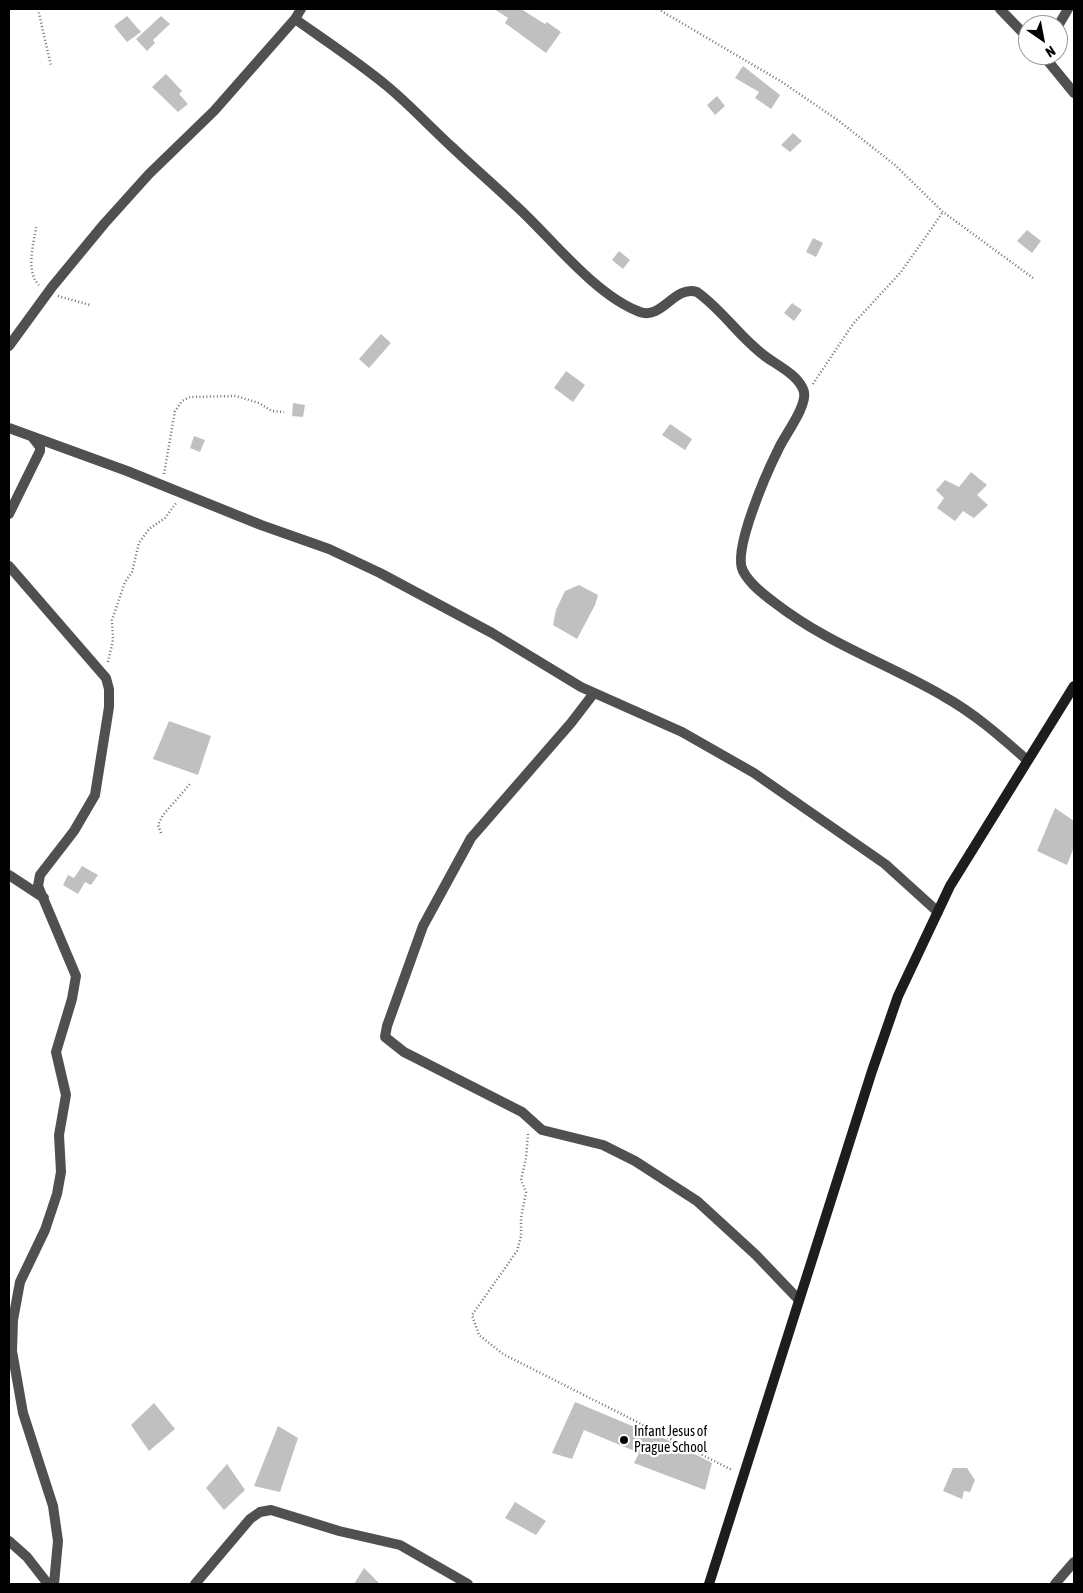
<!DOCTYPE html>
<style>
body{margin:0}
#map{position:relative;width:1083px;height:1593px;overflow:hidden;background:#fff;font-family:"Asap Condensed",sans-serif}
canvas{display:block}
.frame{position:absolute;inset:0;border:10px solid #000;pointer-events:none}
.north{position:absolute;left:1018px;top:15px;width:50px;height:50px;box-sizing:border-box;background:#fff;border:1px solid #999;border-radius:50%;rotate:147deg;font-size:14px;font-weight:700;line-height:20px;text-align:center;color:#000}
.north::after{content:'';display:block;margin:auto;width:18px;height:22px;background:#000;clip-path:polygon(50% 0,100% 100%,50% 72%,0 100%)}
</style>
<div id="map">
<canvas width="1083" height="1593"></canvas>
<div class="frame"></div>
<div class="north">N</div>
</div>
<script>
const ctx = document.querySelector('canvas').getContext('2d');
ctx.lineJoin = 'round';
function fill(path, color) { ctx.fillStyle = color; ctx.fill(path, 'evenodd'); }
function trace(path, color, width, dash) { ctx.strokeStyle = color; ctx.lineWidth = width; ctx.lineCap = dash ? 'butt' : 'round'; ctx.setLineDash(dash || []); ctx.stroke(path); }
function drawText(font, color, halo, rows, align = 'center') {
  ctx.font = font + ' "Asap Condensed",sans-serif'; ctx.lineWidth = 4.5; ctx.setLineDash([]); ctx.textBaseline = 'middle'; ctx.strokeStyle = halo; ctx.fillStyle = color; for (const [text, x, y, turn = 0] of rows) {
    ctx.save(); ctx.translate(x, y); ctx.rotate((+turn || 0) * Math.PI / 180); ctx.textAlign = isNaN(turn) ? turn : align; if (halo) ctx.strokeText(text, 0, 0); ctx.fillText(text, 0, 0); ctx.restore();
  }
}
const building = new Path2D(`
 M494 9H521L545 24 547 22 561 32 546 53 505 23 508 18Z
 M127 16 141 32 127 42 114 26Z
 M161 16 170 24 153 40 155 43 147 51 136 39Z
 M743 66 780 95 771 109 755 98 759 92 735 78Z
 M166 74 182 91 179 94 188 104 178 112 152 87Z
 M717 96 725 106 715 115 707 105Z
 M793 133 802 141 790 152 781 145Z
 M1027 230 1041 241 1032 253 1017 241Z
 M813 238 823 243 816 257 806 252Z
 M619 251 630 260 623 269 612 260Z
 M792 303 802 310 794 321 784 313Z
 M381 334 391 343 369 368 359 359Z
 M566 371 585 385 573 402 554 388Z
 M293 403 305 405 303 417 292 416Z
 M670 424 692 439 685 450 662 435Z
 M194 436 205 440 200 452 190 448Z
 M971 472 987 485 977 495 988 505 974 518 963 511 955 521 937 508 944 498 936 490 945 480 959 487Z
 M579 585 598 595 595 605 577 639 553 625 556 610 565 591Z
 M169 721 211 736 198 775 153 759Z
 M1055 808 1074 821V847L1067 865 1037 851Z
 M82 866 98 875 91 885 85 882 78 894 63 885 68 875 74 878Z
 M575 1402 649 1433 650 1431 712 1463 705 1490 634 1463 639 1453 584 1430 572 1459 552 1453Z
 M154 1403 175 1429 149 1451 131 1425Z
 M278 1426 298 1438 280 1492 254 1486Z
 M227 1464 245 1490 224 1510 206 1488Z
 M953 1468H967L975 1480 970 1492 964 1491 962 1499 943 1491Z
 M515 1502 546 1521 536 1535 505 1518Z
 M364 1568 380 1584H354Z`);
const path = new Path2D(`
 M38 9 51 66
 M658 9 782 82 839 121 895 165 943 212 1033 278
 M36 227C34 244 25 271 39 285
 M58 296 90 305
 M813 384 853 324 901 272 943 212
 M164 474 175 411 182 401 190 397 236 396 259 403 272 411 284 412
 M108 662 113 640 112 620 125 582 132 572 139 543 149 529 165 518 176 503
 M161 833 158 825 163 815 190 784
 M528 1134 526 1158 521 1180 526 1192 521 1218V1236L517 1251 472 1315 479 1335 503 1354 732 1470`);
const street = new Path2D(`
 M1000 9 1028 38
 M295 19C326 41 358 62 387 86 410 105 431 128 453 148 473 167 494 185 514 204 550 236 594 295 640 312 662 320 674 285 697 292 724 311 742 341 769 359 781 367 800 377 804 392 807 407 784 436 778 450 767 472 732 551 743 571 750 584 763 594 775 603 828 644 886 663 943 696 974 713 1001 737 1027 760
 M1058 26 1068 9
 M1043 55 1074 93
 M9 346 52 287 104 224 149 174 214 111 295 19 301 9
 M9 428 127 471 261 525 329 549 380 573 492 633 581 687 682 732 754 773 885 864 938 912
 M9 514 40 451V447L33 438
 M9 566 106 678 109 689V707L95 795 74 831 40 875 38 886 76 976 72 999 56 1052 66 1095 59 1135 61 1172 57 1194 45 1230 20 1282 13 1320 12 1351 23 1413 53 1506 58 1541 54 1584
 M594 693 571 723 471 838 423 926 387 1026 385 1037 404 1052 522 1112 542 1130 603 1145 635 1161 697 1201 756 1255 799 1300
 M9 875 44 898
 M9 1541 27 1557 48 1584
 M195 1584 250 1519 260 1512 271 1510 339 1531 400 1545 468 1584
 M1055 1584 1074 1562`);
const secondary = new Path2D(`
 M709 1584 872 1071 898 996 950 886 1074 686`);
const markers = [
 [624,1440,5,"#000"]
];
const poiNames = [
 ["Infant Jesus of",634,1432],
 ["Prague School",634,1448]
];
fill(building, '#c0c0c0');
trace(path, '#727272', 2.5, [1, 2.5]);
trace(street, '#505050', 10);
trace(secondary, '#1d1d1d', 10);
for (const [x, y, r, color] of markers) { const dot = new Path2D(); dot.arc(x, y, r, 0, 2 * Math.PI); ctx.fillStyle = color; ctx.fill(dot); trace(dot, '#fff', 2); }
drawText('14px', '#000', '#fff', poiNames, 'left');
</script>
